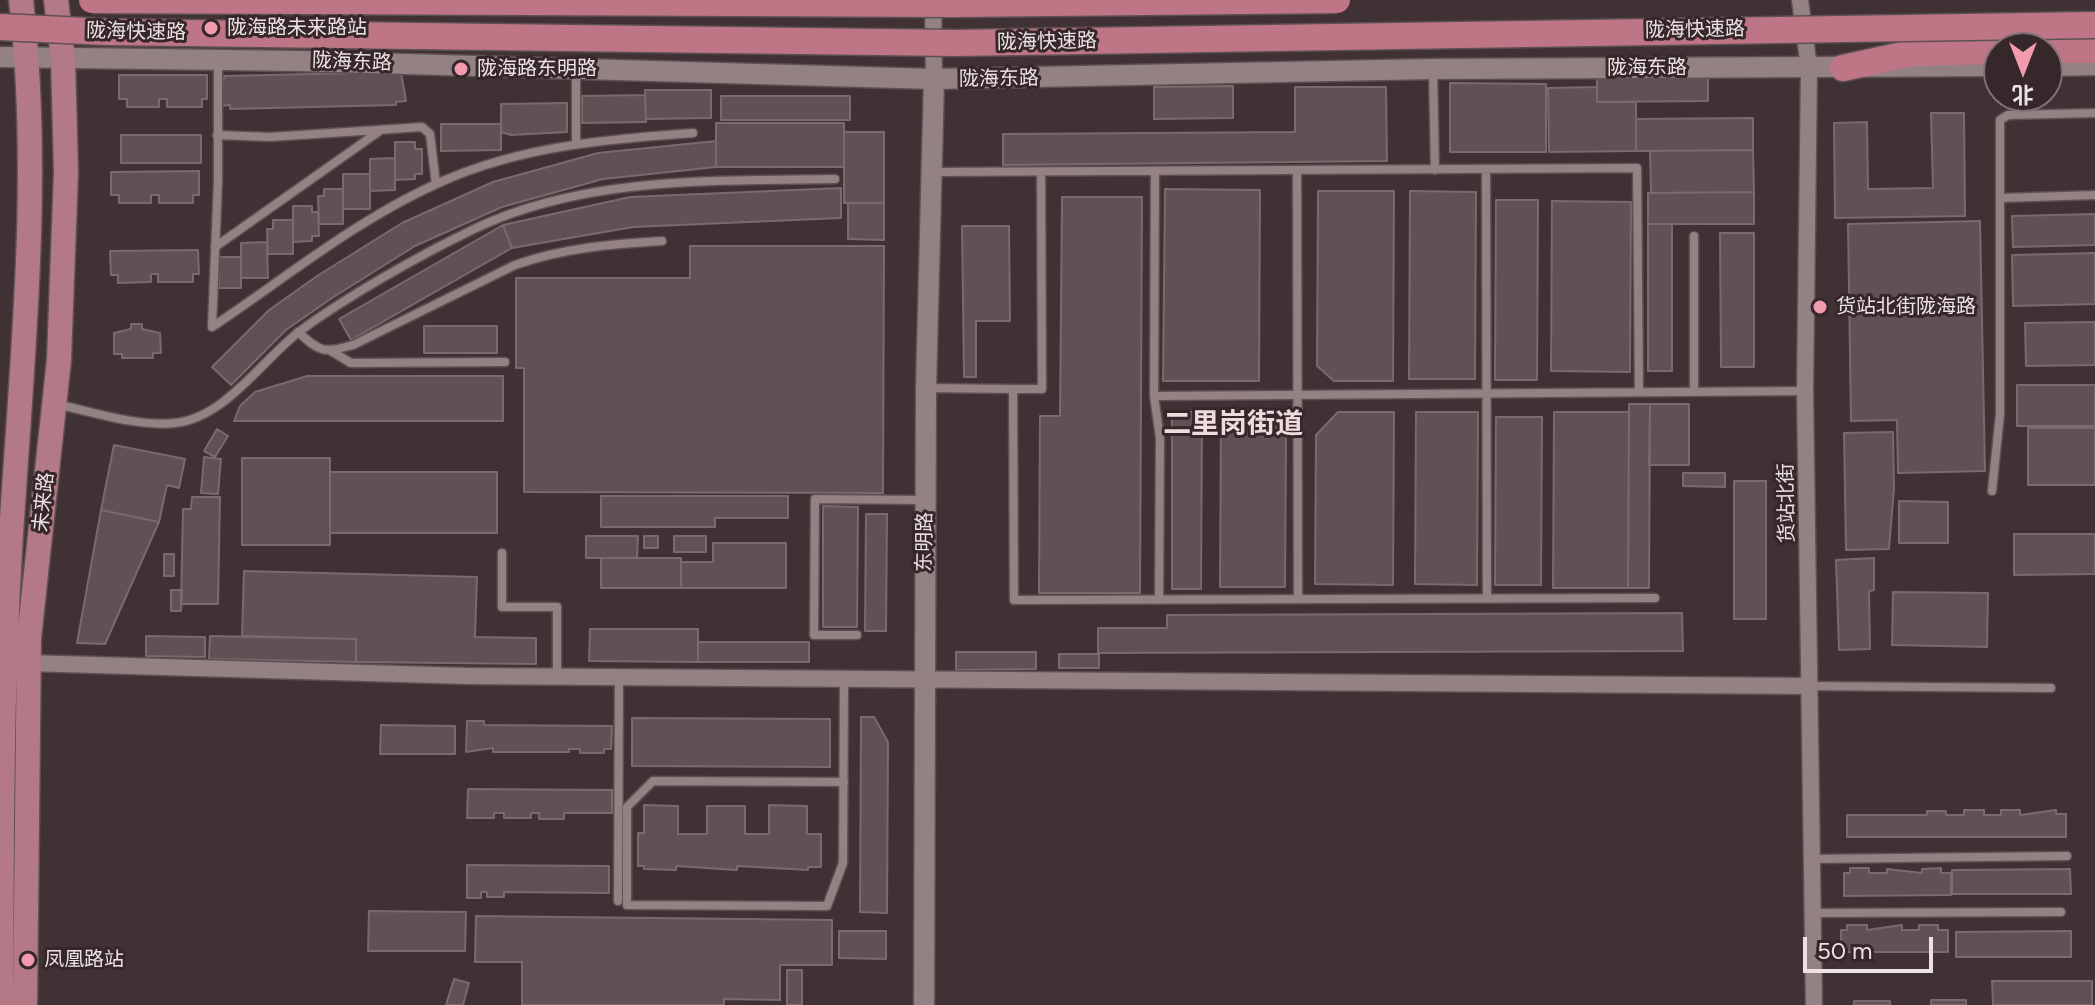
<!DOCTYPE html>
<meta charset="utf-8">
<style>
body{margin:0}
#map{position:relative;width:2095px;height:1005px;overflow:hidden;background:#403134;font-family:Figtree,"Noto Sans SC",sans-serif}
canvas{display:block}
.north{position:absolute;left:1983px;top:32px;width:80px;height:80px;box-sizing:border-box;background:#35272a;border:2px solid #7e7174;border-radius:50%;rotate:180deg;font-size:22px;font-weight:700;line-height:32px;text-align:center;color:#ece1e3}
.north::after{content:'';display:block;margin:auto;width:28px;height:36px;background:#f29aae;clip-path:polygon(50% 0,100% 100%,50% 72%,0 100%)}
.scale{position:absolute;left:1803px;top:937px;width:130px;height:36px;box-sizing:border-box;border:4px solid #ece1e3;border-top:0;padding-left:10px;font-size:24px;line-height:28px;white-space:nowrap;color:#ece1e3;-webkit-text-stroke:6px #35272a;paint-order:stroke}
</style>
<div id="map">
<canvas width="2095" height="1005"></canvas>
<div class="north">北</div>
<div class="scale">50 m</div>
</div>
<script>
const ctx = document.querySelector('canvas').getContext('2d');
ctx.lineJoin = 'round';
function fill(path, color) { ctx.fillStyle = color; ctx.fill(path, 'evenodd'); }
function trace(path, color, width, dash) { ctx.strokeStyle = color; ctx.lineWidth = width; ctx.lineCap = dash ? 'butt' : 'round'; ctx.setLineDash(dash || []); ctx.stroke(path); }
function drawText(font, color, halo, rows, align = 'center') {
  ctx.font = font + ' Figtree,"Noto Sans SC",sans-serif'; ctx.lineWidth = 6; ctx.setLineDash([]); ctx.textBaseline = 'middle'; ctx.strokeStyle = halo; ctx.fillStyle = color; for (const [text, x, y, turn = 0] of rows) {
    ctx.save(); ctx.translate(x, y); ctx.rotate((+turn || 0) * Math.PI / 180); ctx.textAlign = isNaN(turn) ? turn : align; if (halo) ctx.strokeText(text, 0, 0); ctx.fillText(text, 0, 0); ctx.restore();
  }
}
const building = new Path2D(`
 M401 72 406 101 396 102V105L230 109V105L220 106 224 76Z
 M119 75H207V99H202V107H167V99H159V107H127V99H119Z
 M1708 76V101L1597 102V77Z
 M1450 83 1546 84V152H1450Z
 M1233 86V118L1154 119V87Z
 M1295 87H1386L1387 161 1003 165V134L1295 132Z
 M1597 87V102H1636V151L1549 152 1548 88Z
 M645 90H711V118L646 119Z
 M645 95 646 122 582 123V96Z
 M721 96H850V120H721Z
 M567 103V132L511 135 501 132V104Z
 M1931 113H1964L1965 216 1835 218 1834 123 1867 122 1868 189 1933 188Z
 M1753 118V150L1636 151V119Z
 M716 123H844V167H716Z
 M441 124H501V150L441 151Z
 M844 132H884V203H844Z
 M121 135H201V163H121Z
 M716 141V167L603 179 502 207 415 246 332 298 286 330 231 385 212 367 269 310 317 276 402 223 493 182 598 153Z
 M395 142H415V149H422V174H415V179L395 180Z
 M1753 150 1754 192 1651 193 1650 151Z
 M395 158V190L370 191V159Z
 M199 171V195H193V203H159V195H151V203H119V195H111V172Z
 M343 174H370V209H343Z
 M841 188V218L633 227 512 248 503 225 630 197Z
 M324 189H343V224H319L318 196H324Z
 M1165 189 1260 190 1259 381H1163Z
 M1318 191H1394L1393 381H1334L1317 366Z
 M1410 191 1476 192 1475 379H1409Z
 M1754 192V224H1648V193Z
 M1062 197H1142L1140 593H1039L1040 416H1060Z
 M1496 200H1538L1537 380H1495Z
 M1552 201 1631 202 1630 372 1551 371Z
 M848 203H884V240L848 239Z
 M293 206H312V212H318L319 236H312V241L293 242Z
 M2095 214V245L2013 247 2012 216Z
 M273 220H293V254H268L267 229H273Z
 M1980 221 1985 471 1898 473 1897 420 1851 421 1848 224Z
 M1648 224H1672V371H1648Z
 M503 225 512 248 351 340 339 319Z
 M962 226H1009L1010 321H976V377H964Z
 M1720 233H1754V367H1721Z
 M267 242 268 278H241V243Z
 M690 246H884L883 493 524 492V368H516V278H690Z
 M198 250 199 274H193V282H158V274H151V282L118 283V275H111L110 251Z
 M2095 253V304L2013 306 2012 255Z
 M219 257H241V288H219Z
 M2095 322V365L2026 366 2025 323Z
 M131 324H142V329L160 333 161 353H153V358H122V354H114V333L131 329Z
 M424 326H497V353H424Z
 M307 376H503V421H234L240 406 255 392Z
 M2017 385H2095V426H2017Z
 M1629 404H1650L1649 588H1628Z
 M1650 404H1689V465H1649Z
 M1172 412H1202L1201 589H1172Z
 M1338 412H1394L1393 585 1315 584 1316 435Z
 M1416 412H1478L1477 585 1415 584Z
 M1554 412H1629L1628 588H1553Z
 M1221 414H1262L1286 437 1285 587H1220Z
 M1496 417H1542L1541 585H1495Z
 M2028 428H2095V485H2028Z
 M217 429 228 436 215 457 204 451Z
 M1893 432 1894 488 1889 549 1846 550 1844 433Z
 M114 445 185 459 179 488 167 485 159 522 101 510Z
 M204 457 221 459 218 494 201 493Z
 M242 458H330V545H242Z
 M330 472H497V533H330Z
 M1683 473H1725V487L1683 486Z
 M1734 481H1766V619H1734Z
 M601 496H788V518H715V527H601Z
 M192 497H220L218 604H181L183 509H191Z
 M1899 501 1948 502V543H1899Z
 M823 506 858 507 857 627H823Z
 M101 510 159 522 105 644 77 643Z
 M866 514H887L886 631H865Z
 M2014 534H2095V574L2014 575Z
 M586 536H638L637 558H586Z
 M644 536H658V548H644Z
 M674 536H706V552H674Z
 M713 543H786V588H681V562H713Z
 M164 554H174V576H164Z
 M601 558H681V588H601Z
 M1874 558V590L1869 591 1870 649 1839 650 1836 560Z
 M244 571 477 577 475 637 536 638V664L356 662V639L242 636Z
 M171 590H182L181 611H171Z
 M1893 592 1988 593 1987 647 1892 645Z
 M1682 613 1683 651 1098 653V628H1167V615Z
 M590 629H698V662L589 661Z
 M146 636 205 637V657L146 656Z
 M210 636 356 639V662L209 659Z
 M698 642H809V662H698Z
 M956 652H1036V669L956 670Z
 M1059 654H1099V668H1059Z
 M861 717H874L888 742 887 913 860 912Z
 M632 718 830 719V767L632 766Z
 M467 721H484V725L612 726 611 749H604V753H580V749H569V752H493V748L466 752Z
 M381 725 455 726V754H380Z
 M468 789 612 790V813H564V819H539V813H531V818H504V813H494V818H467Z
 M644 805 678 806V834H707V806H745V834H769V805L807 806V834H821V867H808V870L737 866V870L676 866V870L644 869V866H638V833H644Z
 M1964 810H1984V815H2001V810H2020V815L2056 810V814H2066V837H1847V815H1927V811H1946V815H1964Z
 M467 865 609 866V893L504 892V897H487V892H481V898H467Z
 M1850 868H1869V873H1887V869L1922 873V869L1941 868V873H1951V895L1844 896V873H1850Z
 M2070 869 2071 894H1952V870Z
 M369 911 466 912 465 951H368Z
 M476 916 832 920V965H780V1000L724 999V1005H522V962H475Z
 M1847 925H1867V930L1902 925V930H1919V925H1938V930H1948V952H1841V930H1847Z
 M839 931H886V959L839 958Z
 M2071 931V957H1956V932Z
 M787 970H802V1005H787Z
 M454 979 469 983 463 1005H446Z
 M1992 981H2092V1005H1993Z
 M1931 1000H1966V1005H1931Z
 M1854 1001H1890V1005H1854Z`);
const service = new Path2D(`
 M576 69V144
 M1433 71 1435 170
 M217 135 270 137 422 127 430 134 436 184
 M1486 169 1487 599
 M1297 171 1298 599
 M934 172 1637 168 1639 392
 M1155 172 1154 396 1160 438 1159 600
 M1041 173 1042 389H1013L1014 600 1655 598
 M2001 198 2095 195
 M1694 236V392
 M215 247 381 130
 M212 327C287 277 360 217 443 181 522 146 609 139 693 133
 M212 327 218 181V60
 M298 332C321 353 324 353 353 345L515 265C563 248 612 244 662 241
 M331 351 351 363 505 362
 M926 388 1013 389
 M1154 396 1805 391
 M56 404C93 412 137 427 175 423 225 418 262 360 300 331 346 297 420 255 472 230 583 176 715 181 835 179
 M1992 491 2000 414V120L2008 115 2095 113
 M502 553V607H557V676
 M857 635H814L815 499 924 500
 M1809 686 2051 688
 M844 782 653 781 627 807V905L827 906 843 863 844 680
 M1812 859 2067 856
 M618 901 619 678
 M1813 913 2061 912`);
const minor = new Path2D(`
 M933 0 934 79
 M1800 0 1809 68 1805 391 1814 1005
 M28 663 468 676 1809 686`);
const tertiary = new Path2D(`
 M0 57 300 61 934 79 1432 69 1999 66
 M2047 66 2095 65
 M924 1005 926 388 934 79`);
const primary = new Path2D(`
 M1 1005C2 853 1 702 10 551 21 367 42 183 21 0
 M25 1005 29 638 59 360 66 172 63 59 56 0`);
const trunk = new Path2D(`
 M2047 50H2095
 M1843 68 1912 53 1999 51`);
const trunkBridge = new Path2D(`
 M92 0 955 4 1337 0
 M0 27 108 32 955 43 2095 25`);
const markers = [
 [211,28,8,"#f29aae"],
 [461,69,8,"#f29aae"],
 [1820,307,8,"#f29aae"],
 [28,960,8,"#f29aae"]
];
const poiNames = [
 ["陇海路未来路站",227,28],
 ["陇海路东明路",477,69],
 ["货站北街陇海路",1836,307],
 ["凤凰路站",44,960]
];
const streetNames = [
 ["陇海快速路",1695,30,-1],
 ["陇海快速路",136,32,1],
 ["陇海快速路",1047,42,-1],
 ["陇海东路",352,62,2],
 ["陇海东路",1647,68],
 ["陇海东路",999,79,-1],
 ["未来路",44,502,-84],
 ["货站北街",1787,503,-91],
 ["东明路",925,542,-89]
];
const districtNames = [
 ["二里岗街道",1233,425]
];
fill(building, '#625154');
trace(building, '#7b696d', 2);
trace(service, '#5d5053', 11);
trace(minor, '#5d5053', 19);
trace(tertiary, '#5d5053', 23);
trace(primary, '#5d5053', 27);
trace(trunk, '#5d5053', 29);
trace(service, '#938184', 8);
trace(minor, '#938184', 16);
trace(tertiary, '#938184', 20);
trace(primary, '#b37986', 24);
trace(trunk, '#be7687', 26);
trace(trunkBridge, '#5d5053', 29, []);
trace(trunkBridge, '#be7687', 26);
for (const [x, y, r, color] of markers) { const dot = new Path2D(); dot.arc(x, y, r, 0, 2 * Math.PI); ctx.fillStyle = color; ctx.fill(dot); trace(dot, '#35272a', 3); }
drawText('20px', '#ece1e3', '#35272a', poiNames, 'left');
drawText('20px', '#ece1e3', '#35272a', streetNames);
drawText('bold 28px', '#efdbde', '#35272a', districtNames);
</script>
